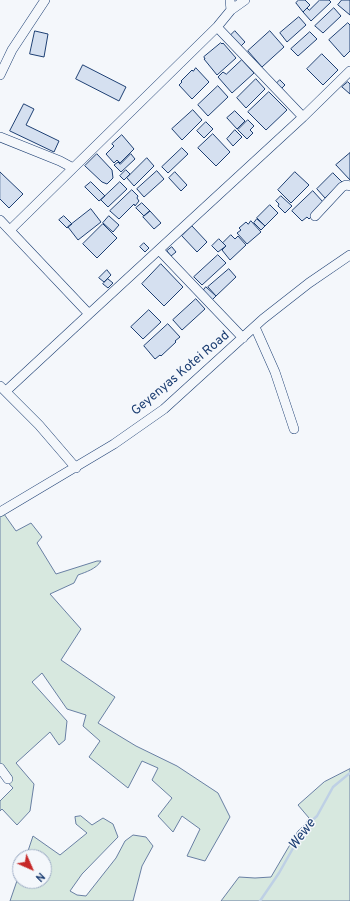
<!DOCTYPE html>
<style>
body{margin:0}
#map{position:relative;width:350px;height:901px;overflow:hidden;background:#f4f7fb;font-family:Overpass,sans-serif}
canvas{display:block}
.north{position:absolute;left:12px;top:849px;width:40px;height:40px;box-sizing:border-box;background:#f4f7fb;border:1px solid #9eadc5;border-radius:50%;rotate:135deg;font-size:11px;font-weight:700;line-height:16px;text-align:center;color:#1d3f73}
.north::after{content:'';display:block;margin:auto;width:14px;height:18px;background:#c62828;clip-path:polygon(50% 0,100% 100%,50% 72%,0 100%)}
</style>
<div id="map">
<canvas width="350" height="901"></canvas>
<div class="north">N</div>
</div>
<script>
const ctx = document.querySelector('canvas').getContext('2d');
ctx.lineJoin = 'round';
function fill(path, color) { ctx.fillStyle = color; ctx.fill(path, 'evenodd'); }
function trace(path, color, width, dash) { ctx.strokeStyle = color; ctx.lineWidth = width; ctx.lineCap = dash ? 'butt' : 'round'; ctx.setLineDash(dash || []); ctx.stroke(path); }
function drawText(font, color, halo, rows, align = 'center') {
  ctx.font = font + ' Overpass,sans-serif'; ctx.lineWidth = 3; ctx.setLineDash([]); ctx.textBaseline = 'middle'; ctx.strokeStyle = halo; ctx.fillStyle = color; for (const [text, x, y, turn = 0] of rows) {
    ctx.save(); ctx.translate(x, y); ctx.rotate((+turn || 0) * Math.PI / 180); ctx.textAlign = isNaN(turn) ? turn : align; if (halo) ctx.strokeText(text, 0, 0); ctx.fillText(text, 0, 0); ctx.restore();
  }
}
const green = new Path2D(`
 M4 514 16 531 31 523 42 537 37 543 56 574 97 561H101C96 569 86 572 78 575L74 583 50 594 81 629 61 660 115 697 98 723 136 746 177 766 218 793 230 817 205 861 187 856 200 829 182 816 173 832 158 816 172 798 152 780 158 768 142 761 128 788 89 757 100 741 83 726 86 715 67 709 42 673 32 682 67 721 65 740 59 745 50 732 16 763 34 784 30 811 17 825 2 809 0 811V801L13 788 0 774V516Z
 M350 769V901H221L239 877 255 878 271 877 298 831 305 824 309 818 298 805 324 782Z
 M81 816 92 825 103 818 113 824 118 837 82 874 70 891 77 895 86 896 116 858 125 841 133 835 146 837 153 846 142 866 133 901H10L20 872V881H44V857H26L33 836 60 855 87 833 76 824 75 817Z`);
const stream = new Path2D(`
 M260 901 279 873 305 827 317 816 333 787 350 773`);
const building = new Path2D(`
 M299 0H305L310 5 303 12 296 3Z
 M320 0H329L331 2 311 21 303 12 307 8 309 10Z
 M342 0H350V15L338 5Z
 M334 8 341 16 323 33 315 26Z
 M299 17 306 25 287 42 280 33Z
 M348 23 350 25V51L344 57 329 40Z
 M35 31 48 34 44 57 30 54Z
 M235 31 245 42 240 47 230 36Z
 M270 31 284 47 262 67 248 51Z
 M310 32 317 39 298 56 291 49Z
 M221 43 222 44 223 43 236 58 217 75 204 59H205L204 57Z
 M322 54 338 70 323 85 307 69Z
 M242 60 254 73 232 93 218 77 223 72 226 74Z
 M83 65 126 87 119 101 76 79Z
 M196 68 209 82 192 99 179 85 182 82 181 81 192 70 193 71Z
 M256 79 265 89 246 108 237 98Z
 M280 80 285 85 281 89 276 84Z
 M348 82 350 84V94L342 87Z
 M218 86 228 97 208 116 198 105Z
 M269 92 287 110 266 130 248 112Z
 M24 104 34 109 26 125 59 141 54 152 10 131Z
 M193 110 202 120 182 140 172 129Z
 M235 111 245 121 237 129 227 118Z
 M248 120 254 126 250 130 253 133 247 139 238 130Z
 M206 122 213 129 204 138 197 131Z
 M235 130 242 137 233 146 227 139Z
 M213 134 230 152 216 166 198 148Z
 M122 135 134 149 120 163 117 160 114 163 106 154 114 146 112 144Z
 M182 148 188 154 168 173 162 167Z
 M350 153V180L336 165Z
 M97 154 112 170 113 178 107 184 102 182 85 166Z
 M131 154 135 159 121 172 114 165 118 162 120 164Z
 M147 158 154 166 134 186 127 178Z
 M126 170 130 174 124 180 120 176Z
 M157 171 164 179 144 197 137 189Z
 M0 172 23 194 9 208 0 199Z
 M175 172 187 185 181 191 169 178Z
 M295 172 309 185 291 203 278 190Z
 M333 173 342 182 325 198 317 189Z
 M91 182 105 196 99 201 85 187Z
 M120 182 127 189 108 207 101 200Z
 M132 190 138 196 137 198 139 201 135 206 134 204 119 219 110 211Z
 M313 191 323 202 317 211 309 219 307 217 302 221 292 211Z
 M281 196 292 206 285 213 278 206 279 204 276 201Z
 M142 203 150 211 144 216 136 208Z
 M270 205 278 213 265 226 257 218Z
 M91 209 101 222 78 240 68 227Z
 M150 211 161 223 154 229 143 217Z
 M64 216 72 224 67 228 59 220Z
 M109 216 119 225 113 232 103 223Z
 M257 219 265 226 261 230 254 223Z
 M251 221 261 232 247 244 237 233 241 230 239 228 246 222 248 224Z
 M103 224 117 238 97 258 83 244Z
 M192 226 207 242 197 252 182 236Z
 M231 235 235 239 238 236 246 245 230 260 222 250 226 246 223 243Z
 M219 239 226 246 218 252 212 246Z
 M144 243 149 248 145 252 140 247Z
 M172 247 176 252 171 256 167 251Z
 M218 255 226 263 202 285 194 277Z
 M161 264 183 287 164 306 142 284Z
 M229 269 236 277 216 296 208 287Z
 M107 270 111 275 104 282 99 278Z
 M108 279 113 283 108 288 103 284Z
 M206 287 216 296 212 300 203 291Z
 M196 299 205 309 182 330 173 320Z
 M149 310 161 322 143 339 131 327Z
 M168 324 180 337 175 341 176 342 161 356 160 355 155 359 144 346Z`);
const minor = new Path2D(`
 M231 10 245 0
 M217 27 303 117
 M0 75 12 50 45 0
 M0 137 60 161 73 168
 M315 216 342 187 346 185 350 186
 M0 220 89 314 6 391
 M10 230 217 27 231 10 230 0
 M159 250 243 338
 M89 314 303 117 350 71
 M255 327 275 372 294 429
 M0 386 39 425 76 468
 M0 512 114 444 164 409 263 319 309 283 350 255
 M0 768 8 779`);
const streetNames = [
 ["Geyenyas Kotei Road",181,374,-40]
];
const waterNames = [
 ["Wewe",303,835,-53]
];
fill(green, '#d7e8df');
trace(green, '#687fa3', 1);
trace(stream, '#bed0e5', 2.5);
fill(building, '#d5e0f0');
trace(building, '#1d3f73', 1);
trace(minor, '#1d3f73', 10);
trace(minor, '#f4f7fb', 9);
drawText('13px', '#1d3f73', '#f4f7fb', streetNames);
drawText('italic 14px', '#1d3f73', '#f4f7fb', waterNames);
</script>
